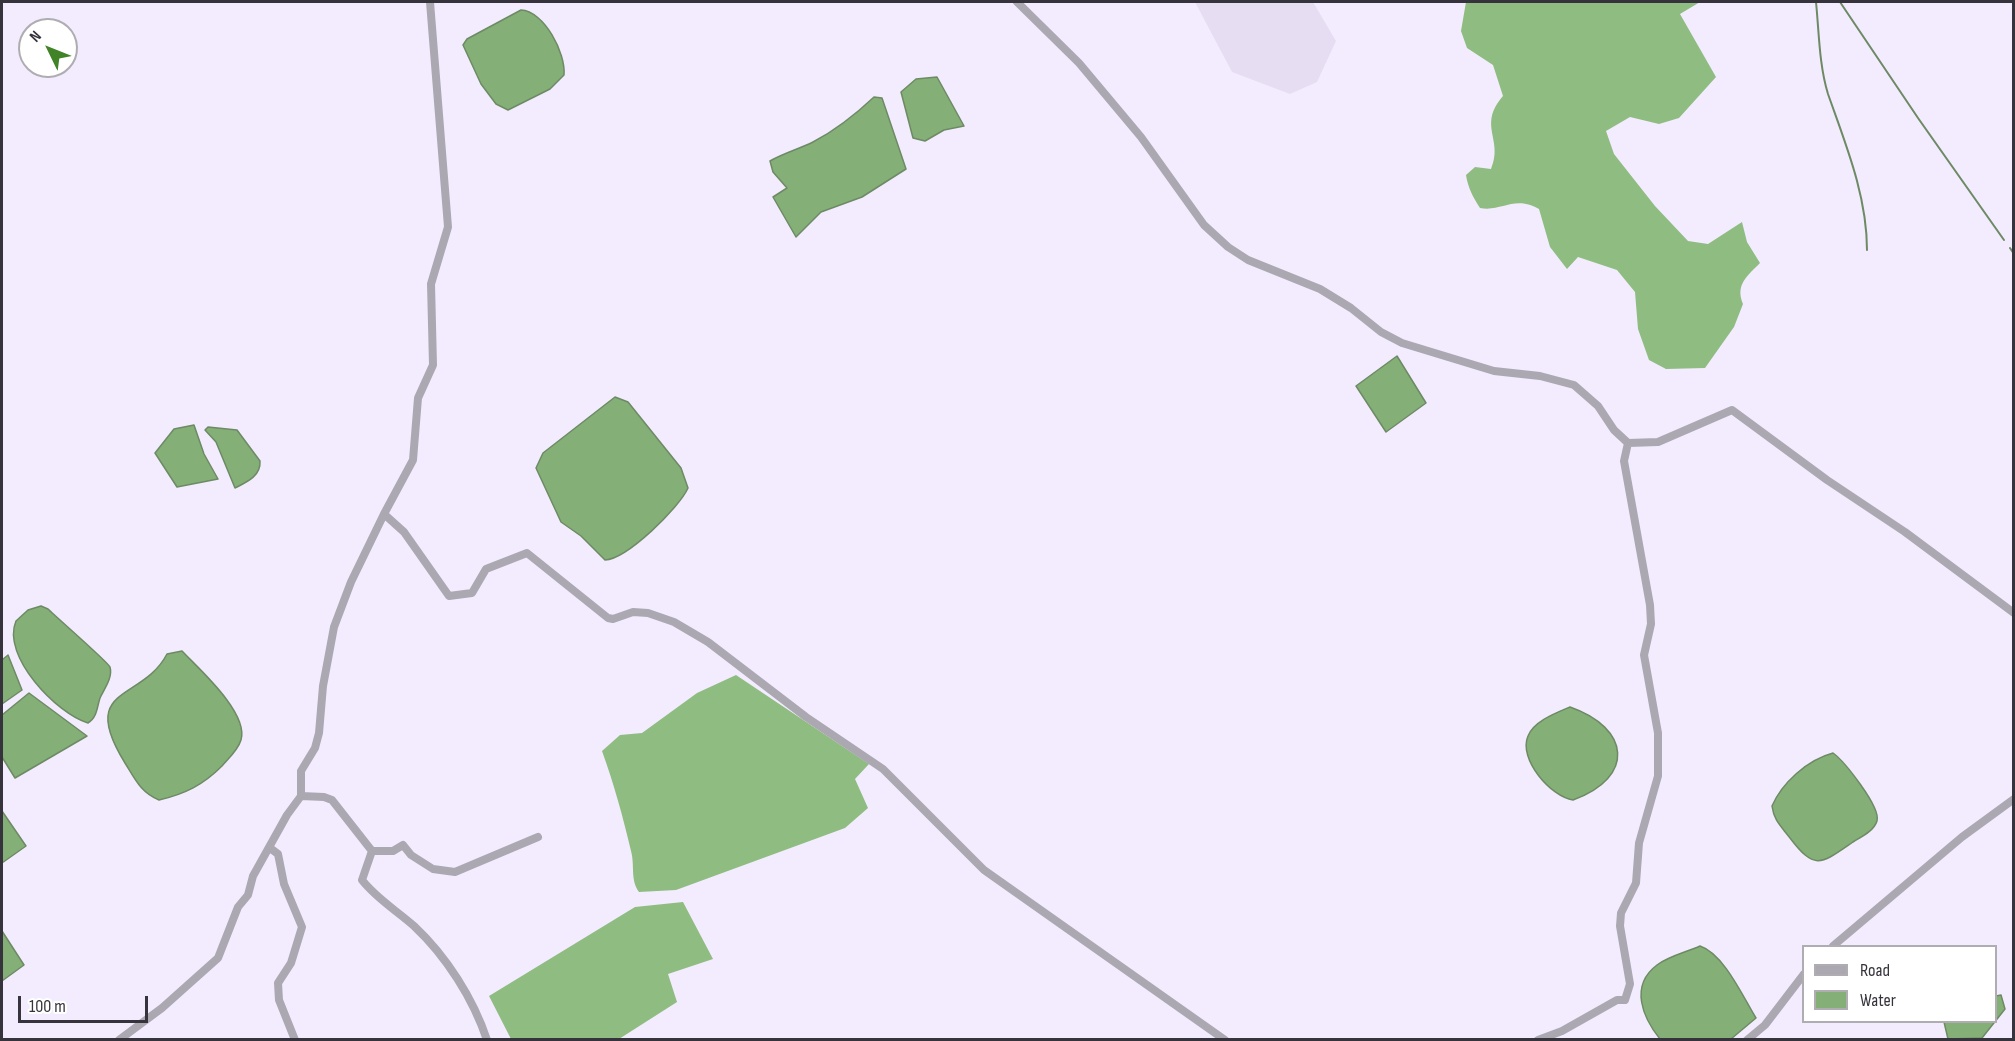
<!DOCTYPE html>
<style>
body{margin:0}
#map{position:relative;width:2015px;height:1041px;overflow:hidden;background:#f3ecfe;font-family:"Sofia Sans Condensed",sans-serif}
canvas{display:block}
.frame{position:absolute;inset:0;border:3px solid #37333c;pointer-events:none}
.legend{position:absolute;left:1802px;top:945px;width:195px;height:78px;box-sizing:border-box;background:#fff;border:2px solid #afadb1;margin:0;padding:8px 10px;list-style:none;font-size:18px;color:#37333c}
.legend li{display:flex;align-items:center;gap:12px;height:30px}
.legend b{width:30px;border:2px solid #afadb1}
.north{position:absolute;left:18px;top:18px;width:60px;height:60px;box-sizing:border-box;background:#fff;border:2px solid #afadb1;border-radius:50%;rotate:313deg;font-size:16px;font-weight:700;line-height:24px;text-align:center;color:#37333c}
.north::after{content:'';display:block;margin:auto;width:21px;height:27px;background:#408427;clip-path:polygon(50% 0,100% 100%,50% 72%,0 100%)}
.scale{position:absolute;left:18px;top:996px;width:130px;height:27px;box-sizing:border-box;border:3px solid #37333c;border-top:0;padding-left:8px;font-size:18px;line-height:21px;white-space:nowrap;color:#37333c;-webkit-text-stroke:4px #fff;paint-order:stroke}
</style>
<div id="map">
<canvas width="2015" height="1041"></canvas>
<div class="frame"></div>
<ul class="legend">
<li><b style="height:8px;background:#aca8b2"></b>Road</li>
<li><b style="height:16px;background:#84b077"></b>Water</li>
</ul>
<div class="north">N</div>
<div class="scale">100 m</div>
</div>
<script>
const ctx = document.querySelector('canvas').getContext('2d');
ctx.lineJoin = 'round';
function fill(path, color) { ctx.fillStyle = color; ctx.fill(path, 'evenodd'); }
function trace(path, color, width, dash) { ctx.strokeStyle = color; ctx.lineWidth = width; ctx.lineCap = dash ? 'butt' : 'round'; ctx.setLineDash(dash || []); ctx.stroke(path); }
const built = new Path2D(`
 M1195 2H1313L1336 41 1317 82 1290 94 1232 72Z`);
const forest = new Path2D(`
 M1466 2H1700L1680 14 1716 77 1679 118 1659 124 1630 117 1606 131 1614 154 1655 206 1688 241 1708 244 1742 222 1747 242 1760 263C1747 276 1735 285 1743 304L1734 327 1705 368 1666 369 1649 360 1638 329 1635 292 1617 270 1578 257 1567 269 1550 247 1539 209C1514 195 1502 212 1480 208 1473 197 1468 188 1466 175L1475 167 1491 169C1504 139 1477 126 1503 96L1493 65 1467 48 1461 31Z
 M736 675 869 764 855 779 868 808 845 828 676 890 639 892C630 880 635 865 631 851 623 817 614 784 602 751L620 735 642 733 697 693Z
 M683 902 713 959 668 974 677 1002 619 1039H511L489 996 635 907Z`);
const water = new Path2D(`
 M521 10C544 11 566 53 564 75L550 89 508 110 496 104 481 84 463 45 467 39Z
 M937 77 964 126 944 130 925 141 913 138 901 92 916 79Z
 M874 97 882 98 906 169 862 197 821 212 796 237 773 197 787 188 773 172 770 161C784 153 799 149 813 142 836 130 856 114 874 97Z
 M1397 356 1426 403 1386 432 1356 386Z
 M615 397 628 402 681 468 688 488C679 508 627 559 605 560L581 536 561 522 536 468 543 453Z
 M194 425 204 454 218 479 177 487 155 453 174 429Z
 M208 427 237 430 260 461C261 476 247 482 235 488L216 442 205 430Z
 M41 606 48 609C56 617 108 662 110 667 113 678 104 689 100 698 97 707 97 718 88 723 57 714 1 656 16 621L28 610Z
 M182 651C199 669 249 713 241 740 238 750 229 758 222 766 203 785 185 794 159 800 141 793 135 779 125 763 77 685 142 702 167 654Z
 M8 655 22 690 2 704V660Z
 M29 693 87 736 15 778 2 757V715Z
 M1570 707C1630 728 1636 777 1573 800 1551 797 1518 759 1528 736 1534 721 1556 713 1570 707Z
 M1833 753C1844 761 1881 807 1877 821 1874 831 1861 837 1853 842 1821 864 1815 871 1790 838 1781 826 1774 821 1772 806 1782 783 1807 760 1833 753Z
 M2 811 26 846 2 863Z
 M2 931 24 965 2 981Z
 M1700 946C1724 954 1743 997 1756 1018L1731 1039H1660C1643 1018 1629 986 1657 965 1669 956 1687 952 1700 946Z
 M2001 995 2005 1009 1982 1038 1948 1039 1944 1022H1996V996Z`);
const stream = new Path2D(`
 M1816 2C1819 31 1819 65 1828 94 1846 145 1867 196 1867 250
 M1840 2 1918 118 2004 240
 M2010 248 2014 254`);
const minor = new Path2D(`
 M430 2 448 227 431 284 433 365 418 398 413 460 384 514 404 532 449 596 472 593 486 569 527 553 608 618 613 619 633 612 648 613 674 622 708 642 806 717 883 769 984 870 1225 1040
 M1017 2 1079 63 1141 137 1204 225 1228 247 1248 260 1320 289 1351 308 1381 332 1402 343 1494 371 1540 376 1574 385 1598 406 1614 430 1628 443 1658 442 1732 410 1827 480 1905 532 2014 613
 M301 796 324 797 332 800 372 851 362 880C377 899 396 910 414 926 446 956 473 998 487 1040
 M270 848 278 854 284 884 302 927 291 963 278 983 279 1000 295 1040
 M372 851H393L403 845 411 855 433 869 455 872 538 837
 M1833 946 1962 837 2014 799
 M119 1040 162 1008 218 958 238 907 248 895 253 876 287 815 301 796V771L315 748 319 733 323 686 334 627 351 582 384 514
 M1538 1040 1562 1031 1617 1000H1625L1630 984 1620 926 1621 913 1636 883 1639 843 1658 776V733L1644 655 1651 624 1650 605 1624 461 1628 443
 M1747 1040 1765 1025 1804 974`);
fill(built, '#e6ddf3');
fill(forest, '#8fbc81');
fill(water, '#84b077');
trace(water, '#6d8a65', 1.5);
trace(stream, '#6d8a65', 2);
trace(minor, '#aca8b2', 8);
</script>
